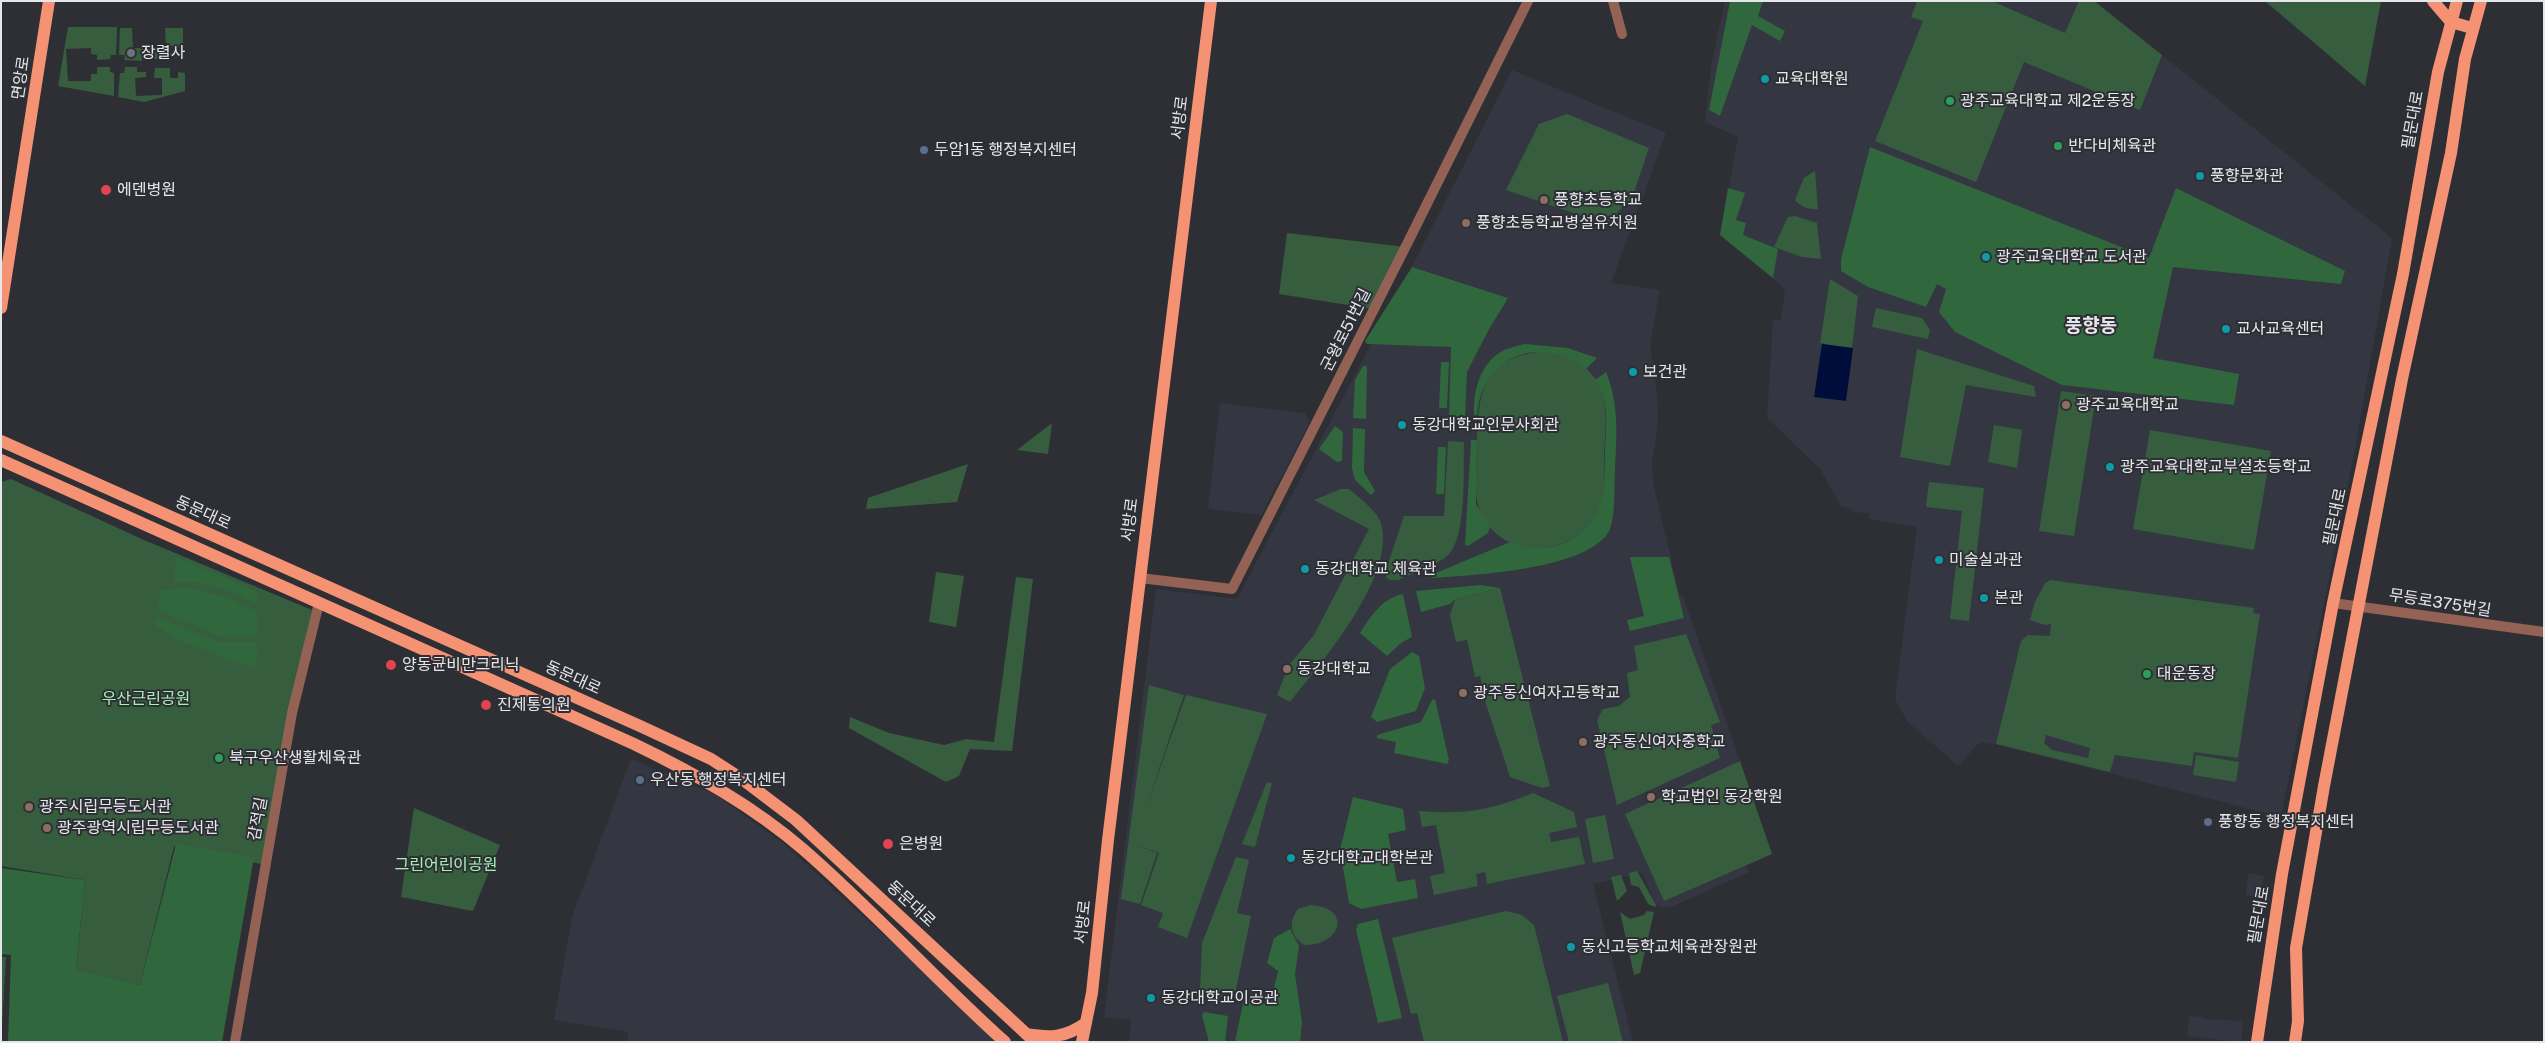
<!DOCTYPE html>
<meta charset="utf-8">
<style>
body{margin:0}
#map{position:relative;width:2545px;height:1043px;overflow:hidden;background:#2e2f35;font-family:"Public Sans",sans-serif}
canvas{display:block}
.frame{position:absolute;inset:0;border:2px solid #e6e7eb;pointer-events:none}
</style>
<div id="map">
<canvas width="2545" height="1043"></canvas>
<div class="frame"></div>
</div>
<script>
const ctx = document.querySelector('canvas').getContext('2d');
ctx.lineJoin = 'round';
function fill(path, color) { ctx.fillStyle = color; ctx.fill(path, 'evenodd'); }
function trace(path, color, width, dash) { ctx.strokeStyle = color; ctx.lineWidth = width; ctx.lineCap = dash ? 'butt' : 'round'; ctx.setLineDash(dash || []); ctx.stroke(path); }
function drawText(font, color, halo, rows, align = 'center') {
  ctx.font = font + ' "Public Sans","Noto Sans KR",sans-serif'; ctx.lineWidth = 4; ctx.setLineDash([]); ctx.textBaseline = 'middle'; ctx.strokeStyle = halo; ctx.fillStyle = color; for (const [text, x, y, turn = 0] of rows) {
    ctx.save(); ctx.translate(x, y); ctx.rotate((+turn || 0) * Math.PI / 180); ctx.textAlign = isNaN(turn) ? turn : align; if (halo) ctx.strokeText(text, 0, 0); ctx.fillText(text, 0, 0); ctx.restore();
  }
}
const built = new Path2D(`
 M1725 1H2094L2392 238 2355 449 2281 817 1996 744 1980 742 1958 766 1907 721 1895 699 1917 527 1869 519V514L1851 511V508L1841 506 1820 469 1767 418 1773 320H1781L1785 289 1720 235 1738 137 1705 122 1711 65Z
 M1512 70 1666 133 1611 283 1660 290 1650 345 1657 393 1658 423 1652 463 1654 487 1680 596H1683L1772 854 1746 866 1749 872 1671 907 1662 908 1656 904 1642 873 1593 884 1633 1042H1129L1131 1020 1104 1017 1156 589 1237 599 1379 329 1508 298 1412 267Z
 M1220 403 1305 413 1310 422 1261 515 1208 509Z
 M631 759 716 795 785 845 1001 1042H627L629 1032 554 1020 572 917Z
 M2248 873 2264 876 2260 899 2246 895Z
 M2189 1016 2202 1017V1019L2243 1021 2241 1042 2187 1036Z`);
const green = new Path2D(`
 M1917 1H1992L2065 33 2079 1H2094L2162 55 2140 110 2024 62 1976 182 1875 141 1923 21 1911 17Z
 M2265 1H2381L2365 86Z
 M68 27H117L116 55H111L110 59 97 60V55L91 54V48L66 49 68 81H91V74H97V67H110V72L114 73V96L58 86Z
 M120 28H132L133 48H146V58H142V61L124 60 125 55H119Z
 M165 28H183V46H168V59H154V48L166 47Z
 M125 67H137V72H146V77L135 78 136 96 162 95V78H154L155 68H170V78H178V72L185 73V91L144 102 118 97 120 73H124Z
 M1567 114 1649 148 1632 198 1606 224 1506 190 1539 124Z
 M1815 171 1818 209C1809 210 1801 207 1795 200L1804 178Z
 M1795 216 1817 223 1821 259 1802 257 1774 247 1788 217Z
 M1287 233 1406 247 1373 309 1279 294Z
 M1830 279 1858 296 1852 349 1820 343Z
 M1876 308 1922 318 1930 330 1928 339 1872 327Z
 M1917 349 2034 386 2036 397 1966 385 1950 466 1900 457Z
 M1551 351C1610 370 1608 401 1604 455 1604 469 1605 486 1602 500 1589 551 1517 567 1486 522 1473 504 1476 482 1477 461 1477 401 1476 354 1551 351Z
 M2061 391 2096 396 2074 536 2039 531Z
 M1052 423 1048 454 1017 450Z
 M1994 425 2022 430 2017 468 1988 462Z
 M2150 430 2271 451 2254 550 2133 529Z
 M1448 441 1464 442C1463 469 1468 540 1446 557 1433 567 1413 573 1398 580H1390L1386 577V570L1404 516H1444Z
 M968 464 957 502 866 509 868 498Z
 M11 479 144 540 312 610 261 864 174 846 140 985 76 971 85 880 1 866V482Z
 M1929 482 1984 488 1969 621 1950 619 1962 511 1926 507Z
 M1341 489H1349C1358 497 1376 510 1380 521 1399 573 1321 663 1290 702L1277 695 1289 665 1314 635 1369 529 1314 500Z
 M936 572 964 576 956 627 929 622Z
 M1016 577 1033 579 1012 751 970 749 959 776 946 782 849 728 850 717 889 733 944 745 966 739 994 742Z
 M2051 580 2254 608 2253 613 2260 614 2238 758 2194 752 2192 766 2115 755 2110 772 1996 744 2021 641 2028 635 2050 636 2051 624 2045 625 2030 620 2035 602 2045 583ZM2046 735 2090 748 2088 758 2052 750 2044 743Z
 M1500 588 1550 786 1542 788 1510 777 1486 704 1480 676 1475 677 1467 640 1456 642 1450 616 1455 599Z
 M1686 634 1720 722 1711 725 1720 758 1617 805 1597 720 1603 709 1619 706 1630 697 1627 673 1638 670 1634 646Z
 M1149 685 1184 695 1145 810 1186 695 1267 714 1187 938 1158 927 1163 913 1141 905 1159 853 1134 844 1157 853 1140 904 1121 899Z
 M2196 755 2239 762 2236 782 2193 775Z
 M1740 761 1772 854 1664 901 1625 814Z
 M1267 782 1272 783 1255 847 1242 844Z
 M1533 793 1574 812 1577 827 1549 833 1551 842 1579 837 1585 864 1487 884 1485 872 1476 874 1478 886 1434 895 1430 876 1445 873 1436 825 1422 827 1419 811C1464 815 1491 810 1533 793Z
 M414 808 500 845 473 911 401 897Z
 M1605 815 1614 859 1593 863 1585 819Z
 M1236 857 1249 860 1237 913 1251 916 1234 999 1200 993 1202 943Z
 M1637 871 1656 905 1655 907 1648 904 1639 887 1631 885 1629 873Z
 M1621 875 1627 891 1617 901 1611 877Z
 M1311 905C1353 908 1341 946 1304 945 1290 936 1288 922 1298 909Z
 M1506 911 1522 915 1534 925 1563 1042H1424L1417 1013 1411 1014 1392 938Z
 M1647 911 1654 912 1640 973 1634 975 1620 912 1630 919 1644 915Z
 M1 957H6L1 1042Z
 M1608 983 1623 1042H1569L1557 996Z`);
const forest = new Path2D(`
 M1730 1H1763L1758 16 1785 31 1780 41 1752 25 1720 116 1709 110Z
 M1870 147 2149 258 2176 188 2345 271 2341 284 2173 267 2153 358 2239 374 2234 405 2062 385 1955 332 1939 312 1946 289 1937 284 1926 307 1868 287 1841 271V259Z
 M1728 188 1745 193 1736 220 1746 223 1743 235 1778 249 1773 278 1720 235Z
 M1412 267 1508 298 1488 331 1467 372 1465 417H1449L1451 347 1367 344 1365 341Z
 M1525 344 1568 348 1597 358 1586 369C1549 341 1502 347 1482 392 1479 399 1478 408 1477 415H1474C1473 392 1479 367 1499 353 1506 348 1517 346 1525 344Z
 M1441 362H1449L1447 408H1439Z
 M1363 366H1367L1366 419 1353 418 1355 380Z
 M1606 372C1619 404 1617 435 1615 469 1614 484 1616 521 1608 533 1583 570 1474 575 1432 578L1431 575 1510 542C1546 559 1591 540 1601 501 1606 485 1604 466 1605 451 1606 426 1610 402 1595 380Z
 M1335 426 1343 432 1342 461 1337 462 1319 449Z
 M1353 428 1365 429 1364 472 1375 491 1371 495 1355 480 1352 468Z
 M1471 440H1477L1476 504 1490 527 1488 533 1468 546 1465 545Z
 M1438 447H1446L1444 494H1436Z
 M176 557 257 591V604C230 590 204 579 173 582Z
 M1630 557H1669L1684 618 1630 631 1627 620 1644 616Z
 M1480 585 1500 588 1455 599 1450 604 1421 612 1416 591Z
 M191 588 230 599 257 612V637H222L158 610 160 590Z
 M1403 594 1412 637 1401 643 1387 656 1360 633C1371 616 1382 598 1403 594Z
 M157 617 219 642H254L258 645 256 669 182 642 156 625Z
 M1412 652 1419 656 1425 688 1416 711 1377 722 1371 717 1390 669Z
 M1435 699 1449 760 1447 764 1394 753 1396 742 1377 738V735L1421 722 1432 700Z
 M1353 797 1403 809 1406 830 1388 834 1397 882 1415 879 1418 898 1361 909 1349 903 1340 850Z
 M176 844 254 857 222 1042H8L11 955 1 954V868L85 880 76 970 140 985Z
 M1378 919 1402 1018 1378 1023 1356 930 1358 924Z
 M1290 929 1299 946 1295 974 1302 1022 1300 1042H1235L1244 999 1270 1005 1278 971 1267 963 1274 938Z
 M1204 1012 1228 1016 1225 1042H1209L1202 1015Z`);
const water = new Path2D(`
 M1822 344 1853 348 1846 401 1814 397Z`);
const minor = new Path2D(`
 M1613 1 1622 34
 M1140 578 1232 589 1408 242 1528 1
 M2333 603 2544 632
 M235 1042 292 713 319 603`);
const major = new Path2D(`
 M2433 1 2451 22 2472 28
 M1 308 49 1
 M1 441 640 726 711 759 742 779 796 820 1035 1042
 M1 460 634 744C694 773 753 806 804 850 874 911 936 980 1005 1042
 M1026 1034C1050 1038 1065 1038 1086 1023
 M1082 1042 1092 993 1108 840 1211 1
 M2257 1042 2282 874 2333 603 2403 274 2438 72 2457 1
 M2295 1042 2298 1021 2296 948 2324 786 2402 379 2451 153 2465 59 2481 1`);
const markers = [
 [131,53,5,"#6b7280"],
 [1765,79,5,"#0f9aa8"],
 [1950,101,5,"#2e9e5b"],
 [2058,146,5,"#2e9e5b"],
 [924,150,5,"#5c6f8a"],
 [2200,176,5,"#0f9aa8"],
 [106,190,6,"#e0444e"],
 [1544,200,5,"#8d6e63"],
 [1466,223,5,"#8d6e63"],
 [1986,257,5,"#0f9aa8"],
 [2226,329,5,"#0f9aa8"],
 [1633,372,5,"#0f9aa8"],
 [2066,405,5,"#8d6e63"],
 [1402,425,5,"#0f9aa8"],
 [2110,467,5,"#0f9aa8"],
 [1939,560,5,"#0f9aa8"],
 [1305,569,5,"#0f9aa8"],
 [1984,598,5,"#0f9aa8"],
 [391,665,6,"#e0444e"],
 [1287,669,5,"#8d6e63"],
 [2147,674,5,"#2e9e5b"],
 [1463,693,5,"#8d6e63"],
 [486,705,6,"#e0444e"],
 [1583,742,5,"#8d6e63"],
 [219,758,5,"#2e9e5b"],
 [640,780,5,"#5c6f8a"],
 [1651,797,5,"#8d6e63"],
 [29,807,5,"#8d6e63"],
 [2208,822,5,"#5c6f8a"],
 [47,828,5,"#8d6e63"],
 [888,844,6,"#e0444e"],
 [1291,858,5,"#0f9aa8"],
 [1571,947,5,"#0f9aa8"],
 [1151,998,5,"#0f9aa8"]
];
const poiNames = [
 ["장렬사",141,53],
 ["교육대학원",1775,79],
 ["광주교육대학교 제2운동장",1960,101],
 ["반다비체육관",2068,146],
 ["두암1동 행정복지센터",934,150],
 ["풍향문화관",2210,176],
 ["에덴병원",117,190],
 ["풍향초등학교",1554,200],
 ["풍향초등학교병설유치원",1476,223],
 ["광주교육대학교 도서관",1996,257],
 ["교사교육센터",2236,329],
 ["보건관",1643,372],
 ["광주교육대학교",2076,405],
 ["동강대학교인문사회관",1412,425],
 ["광주교육대학교부설초등학교",2120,467],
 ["미술실과관",1949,560],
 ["동강대학교 체육관",1315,569],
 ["본관",1994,598],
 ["양동균비만크리닉",402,665],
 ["동강대학교",1297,669],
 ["대운동장",2157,674],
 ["광주동신여자고등학교",1473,693],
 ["진제통의원",497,705],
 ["광주동신여자중학교",1593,742],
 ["북구우산생활체육관",229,758],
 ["우산동 행정복지센터",650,780],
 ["학교법인 동강학원",1661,797],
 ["광주시립무등도서관",39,807],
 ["풍향동 행정복지센터",2218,822],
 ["광주광역시립무등도서관",57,828],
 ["은병원",899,844],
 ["동강대학교대학본관",1301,858],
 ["동신고등학교체육관장원관",1581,947],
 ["동강대학교이공관",1161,998]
];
const streetNames = [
 ["면앙로",21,78,-82],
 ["서방로",1180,118,-83],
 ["필문대로",2413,120,-80],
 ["군왕로51번길",1346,330,-63],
 ["동문대로",203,513,24],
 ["필문대로",2335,517,-78],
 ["서방로",1130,520,-83],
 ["무등로375번길",2440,603,9],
 ["동문대로",573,678,24],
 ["감적길",258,819,-80],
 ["동문대로",911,904,43],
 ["필문대로",2259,915,-80],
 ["서방로",1083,922,-84]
];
const parkNames = [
 ["우산근린공원",146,699],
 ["그린어린이공원",446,865]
];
const quarterNames = [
 ["풍향동",2091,326]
];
fill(built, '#343642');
fill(green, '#365e3e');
fill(forest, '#30673d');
fill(water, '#000d3a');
trace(minor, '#936254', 10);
trace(major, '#f59274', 12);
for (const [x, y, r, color] of markers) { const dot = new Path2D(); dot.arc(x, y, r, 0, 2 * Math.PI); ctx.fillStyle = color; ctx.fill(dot); trace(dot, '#2e2f35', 2); }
drawText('16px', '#e6e7eb', '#2e2f35', poiNames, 'left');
drawText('16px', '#e6e7eb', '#2e2f35', streetNames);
drawText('16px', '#a2f3b1', '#2e2f35', parkNames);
drawText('bold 19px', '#e6e7eb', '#2e2f35', quarterNames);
</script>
